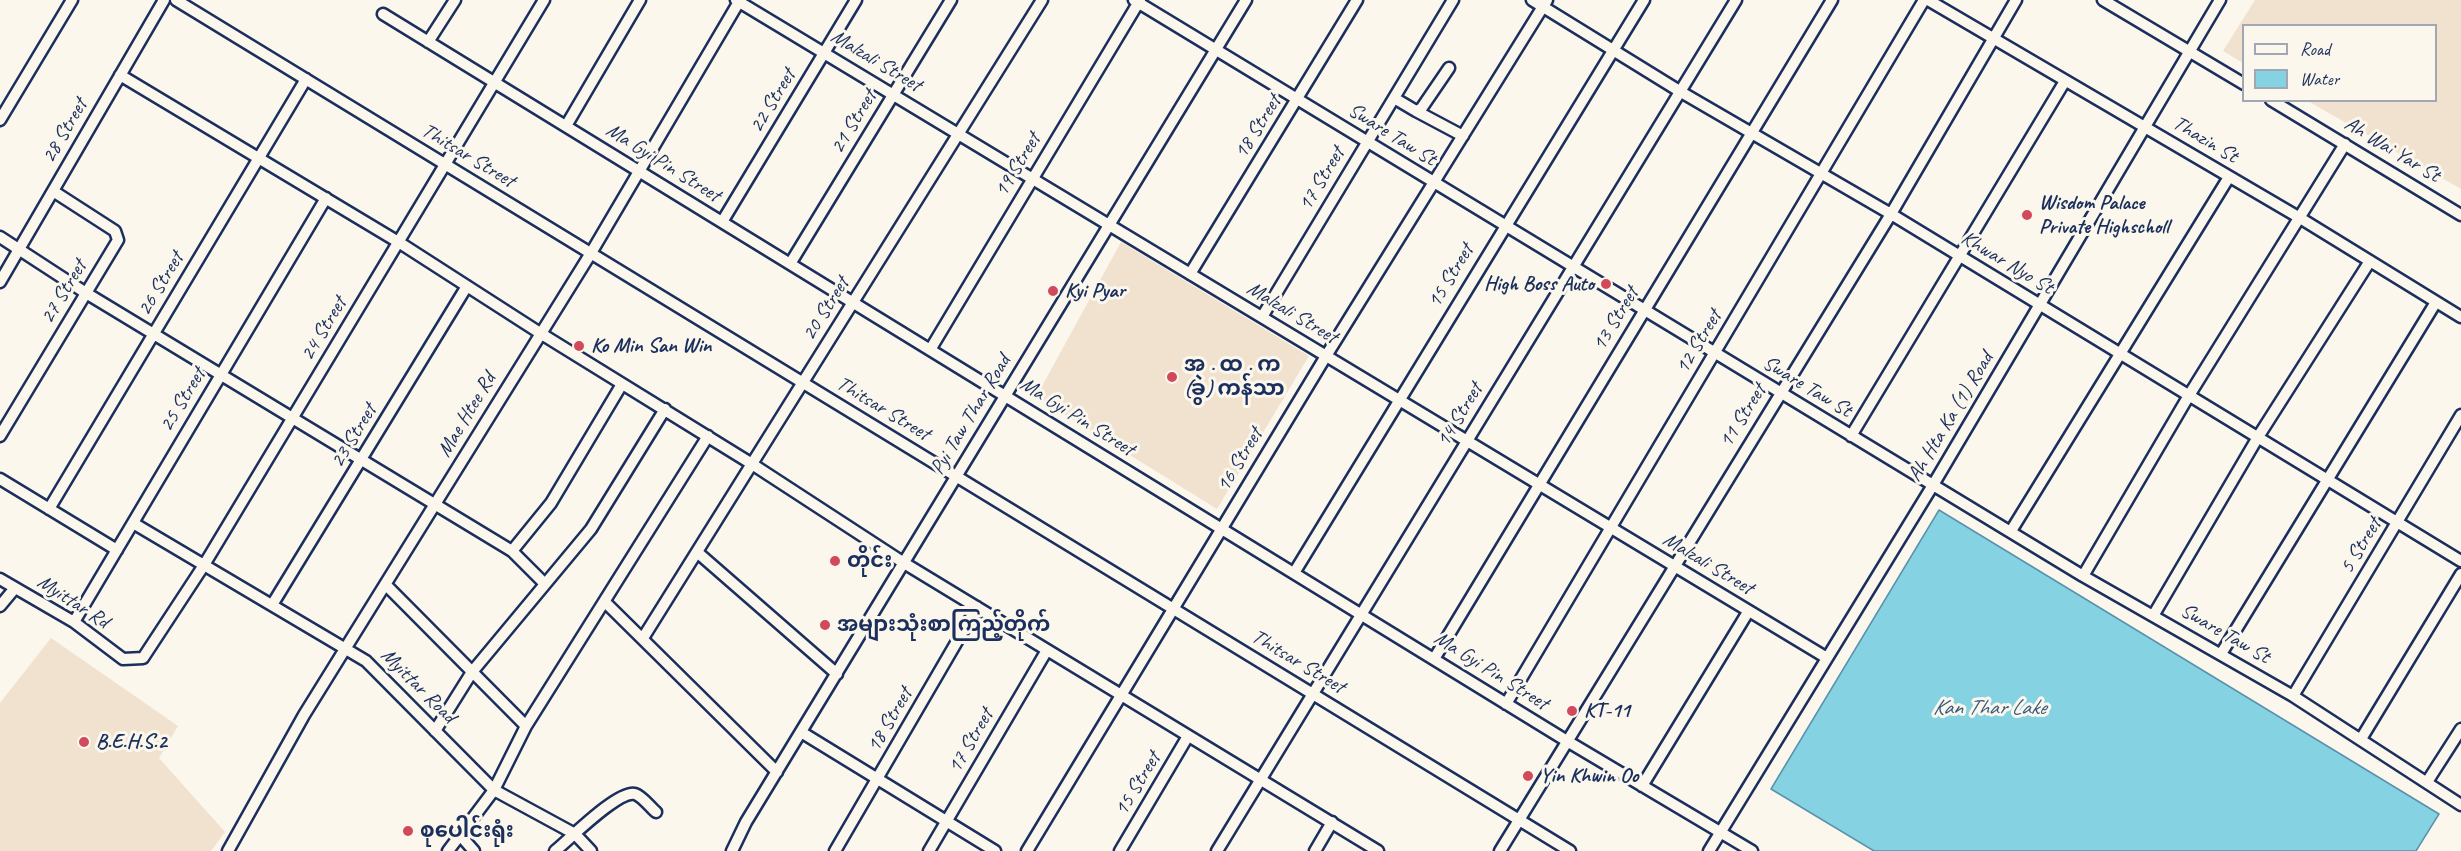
<!DOCTYPE html>
<meta charset="utf-8">
<style>
body{margin:0}
#map{position:relative;width:2461px;height:851px;overflow:hidden;background:#fbf7ec;font-family:Caveat,sans-serif}
canvas{display:block}
.legend{position:absolute;left:2242px;top:24px;width:195px;height:78px;box-sizing:border-box;background:#fbf7ec;border:2px solid #a1a7b3;margin:0;padding:8px 10px;list-style:none;font-size:18px;color:#1b2f5e}
.legend li{display:flex;align-items:center;gap:12px;height:30px}
.legend b{width:30px;border:2px solid #a1a7b3}
</style>
<div id="map">
<canvas width="2461" height="851"></canvas>
<ul class="legend">
<li><b style="height:8px;background:#fbf7ec"></b>Road</li>
<li><b style="height:16px;background:#84d2e2"></b>Water</li>
</ul>
</div>
<script>
const ctx = document.querySelector('canvas').getContext('2d');
ctx.lineJoin = 'round';
function fill(path, color) { ctx.fillStyle = color; ctx.fill(path, 'evenodd'); }
function trace(path, color, width, dash) { ctx.strokeStyle = color; ctx.lineWidth = width; ctx.lineCap = dash ? 'butt' : 'round'; ctx.setLineDash(dash || []); ctx.stroke(path); }
function drawText(font, color, halo, rows, align = 'center') {
  ctx.font = font + ' Caveat,"Noto Sans Myanmar",sans-serif'; ctx.lineWidth = 6; ctx.setLineDash([]); ctx.textBaseline = 'middle'; ctx.strokeStyle = halo; ctx.fillStyle = color; for (const [text, x, y, turn = 0] of rows) {
    ctx.save(); ctx.translate(x, y); ctx.rotate((+turn || 0) * Math.PI / 180); ctx.textAlign = isNaN(turn) ? turn : align; if (halo) ctx.strokeText(text, 0, 0); ctx.fillText(text, 0, 0); ctx.restore();
  }
}
const built = new Path2D(`
 M2255 0H2461V189L2308 101 2436 100V26H2244L2243 63 2223 51Z
 M1121 242 1309 356 1217 509 1036 397Z
 M51 638 178 726 159 758 225 832 211 851H0V703Z`);
const water = new Path2D(`
 M1939 510 2439 814 2416 851H1874L1771 789Z`);
const minor = new Path2D(`
 M176 0 1570 851
 M736 0 1827 658
 M1134 0 2083 576 2293 696 2461 805
 M1532 0 1681 92 1891 214 2461 561
 M1928 0 2300 218 2461 317
 M2103 0 2244 84
 M383 14 1567 741 1752 851
 M428 42 455 0
 M120 75 400 243 540 333 752 464 904 563 1378 851
 M1394 98 1416 111 1421 109 1449 68
 M2271 100 2461 215
 M1416 111 1463 136
 M0 120 72 0
 M566 126 640 0
 M722 222 856 0
 M0 237 86 293 512 551 545 584
 M790 264 951 0
 M1190 274 1357 0
 M0 282 164 0
 M1262 317 1453 0
 M930 350 1140 0
 M0 436 118 240 115 231 53 191
 M1851 436 2065 81
 M0 479 117 550
 M49 509 306 79
 M133 523 366 661 494 790 575 834 591 851
 M2011 531 2229 177
 M512 551 551 503 622 384
 M697 552 837 674
 M1294 573 1644 0
 M2083 576 2188 397 2345 144
 M0 579 74 622 123 659 143 658 204 565 544 0
 M386 585 526 726
 M606 603 777 772
 M272 605 467 286
 M0 606 15 588
 M2153 616 2258 437 2370 261
 M74 622 326 198
 M643 638 1042 0
 M2221 654 2436 302
 M1434 659 1832 0
 M2293 696 2461 415
 M1506 704 1924 0
 M435 731 472 672 591 529 665 409
 M801 732 995 851
 M2361 739 2461 574
 M2427 782 2461 729
 M1642 786 1748 612
 M460 835 474 851
 M228 851 304 715 591 253 740 0
 M448 851 494 790 526 726 708 436
 M555 851C570 839 618 790 635 794 642 796 650 807 656 812
 M732 851 746 822 1246 0
 M835 851 977 607
 M929 851 1047 650
 M1027 851 1326 356 1547 0
 M1120 851 1188 736
 M1217 851 1736 0
 M1315 851 1332 822
 M1500 851 1891 214 2016 0
 M1709 851 1933 485 2220 0`);
const markers = [
 [2027,215,6,"#d1495b"],
 [1606,284,6,"#d1495b"],
 [1053,291,6,"#d1495b"],
 [579,346,6,"#d1495b"],
 [1172,377,6,"#d1495b"],
 [835,561,6,"#d1495b"],
 [825,625,6,"#d1495b"],
 [1572,711,6,"#d1495b"],
 [84,742,6,"#d1495b"],
 [1528,776,6,"#d1495b"],
 [408,831,6,"#d1495b"]
];
const streetNames = [
 ["Malzali Street",876,61,31],
 ["22 Street",773,101,-59],
 ["21 Street",854,122,-59],
 ["18 Street",1258,127,-58],
 ["28 Street",65,131,-60],
 ["Sware Taw St",1392,135,32],
 ["Thazin St",2205,140,31],
 ["Ah Wai Yar St",2392,150,31],
 ["Thitsar Street",468,156,31],
 ["Ma Gyi Pin Street",663,163,32],
 ["19 Street",1018,165,-59],
 ["17 Street",1322,179,-59],
 ["Khwar Nyo St",2007,263,31],
 ["15 Street",1451,276,-59],
 ["26 Street",161,284,-59],
 ["27 Street",64,292,-59],
 ["20 Street",826,309,-58],
 ["Malzali Street",1292,313,31],
 ["13 Street",1616,319,-59],
 ["24 Street",324,329,-59],
 ["12 Street",1699,342,-59],
 ["Sware Taw St",1807,387,31],
 ["25 Street",183,400,-59],
 ["Thitsar Street",883,409,31],
 ["Mae Htee Rd",467,415,-59],
 ["Pyi Taw Thar Road",971,415,-59],
 ["14 Street",1460,415,-59],
 ["11 Street",1743,416,-58],
 ["Ma Gyi Pin Street",1077,417,32],
 ["Ah Hta Ka (1) Road",1951,417,-59],
 ["23 Street",354,436,-59],
 ["16 Street",1240,460,-59],
 ["5 Street",2361,546,-59],
 ["Malzali Street",1708,564,31],
 ["Myittar Rd",73,602,33],
 ["Sware Taw St",2225,634,30],
 ["Thitsar Street",1298,662,31],
 ["Ma Gyi Pin Street",1491,671,32],
 ["Myittar Road",418,686,45],
 ["18 Street",890,720,-60],
 ["17 Street",971,741,-60],
 ["15 Street",1138,784,-59]
];
const poiNames = [
 ["Wisdom Palace",2039,203],
 ["Private Highscholl",2039,227],
 ["High Boss Auto",1594,284,"right"],
 ["Kyi Pyar",1065,291],
 ["Ko Min San Win",591,346],
 ["အ . ထ . က",1184,365],
 ["(ခွဲ) ကန်သာ",1184,389],
 ["တိုင်း",847,561],
 ["အများသုံးစာကြည့်တိုက်",837,625],
 ["KT-11",1584,711],
 ["B.E.H.S.2",96,742],
 ["Yin Khwin Oo",1540,776],
 ["စုပေါင်းရုံး",420,831]
];
const waterNames = [
 ["Kan Thar Lake",1989,708]
];
fill(built, '#f1e1cf');
fill(water, '#84d2e2');
trace(water, '#5a91ad', 1.5);
trace(minor, '#1b2f5e', 15);
trace(minor, '#fbf7ec', 10);
for (const [x, y, r, color] of markers) { const dot = new Path2D(); dot.arc(x, y, r, 0, 2 * Math.PI); ctx.fillStyle = color; ctx.fill(dot); trace(dot, '#fbf7ec', 2); }
drawText('21px', '#1b2f5e', '#fbf7ec', streetNames);
drawText('bold 21px', '#1b2f5e', '#fbf7ec', poiNames, 'left');
drawText('italic 22px', '#35587f', '#fbf7ec', waterNames);
</script>
